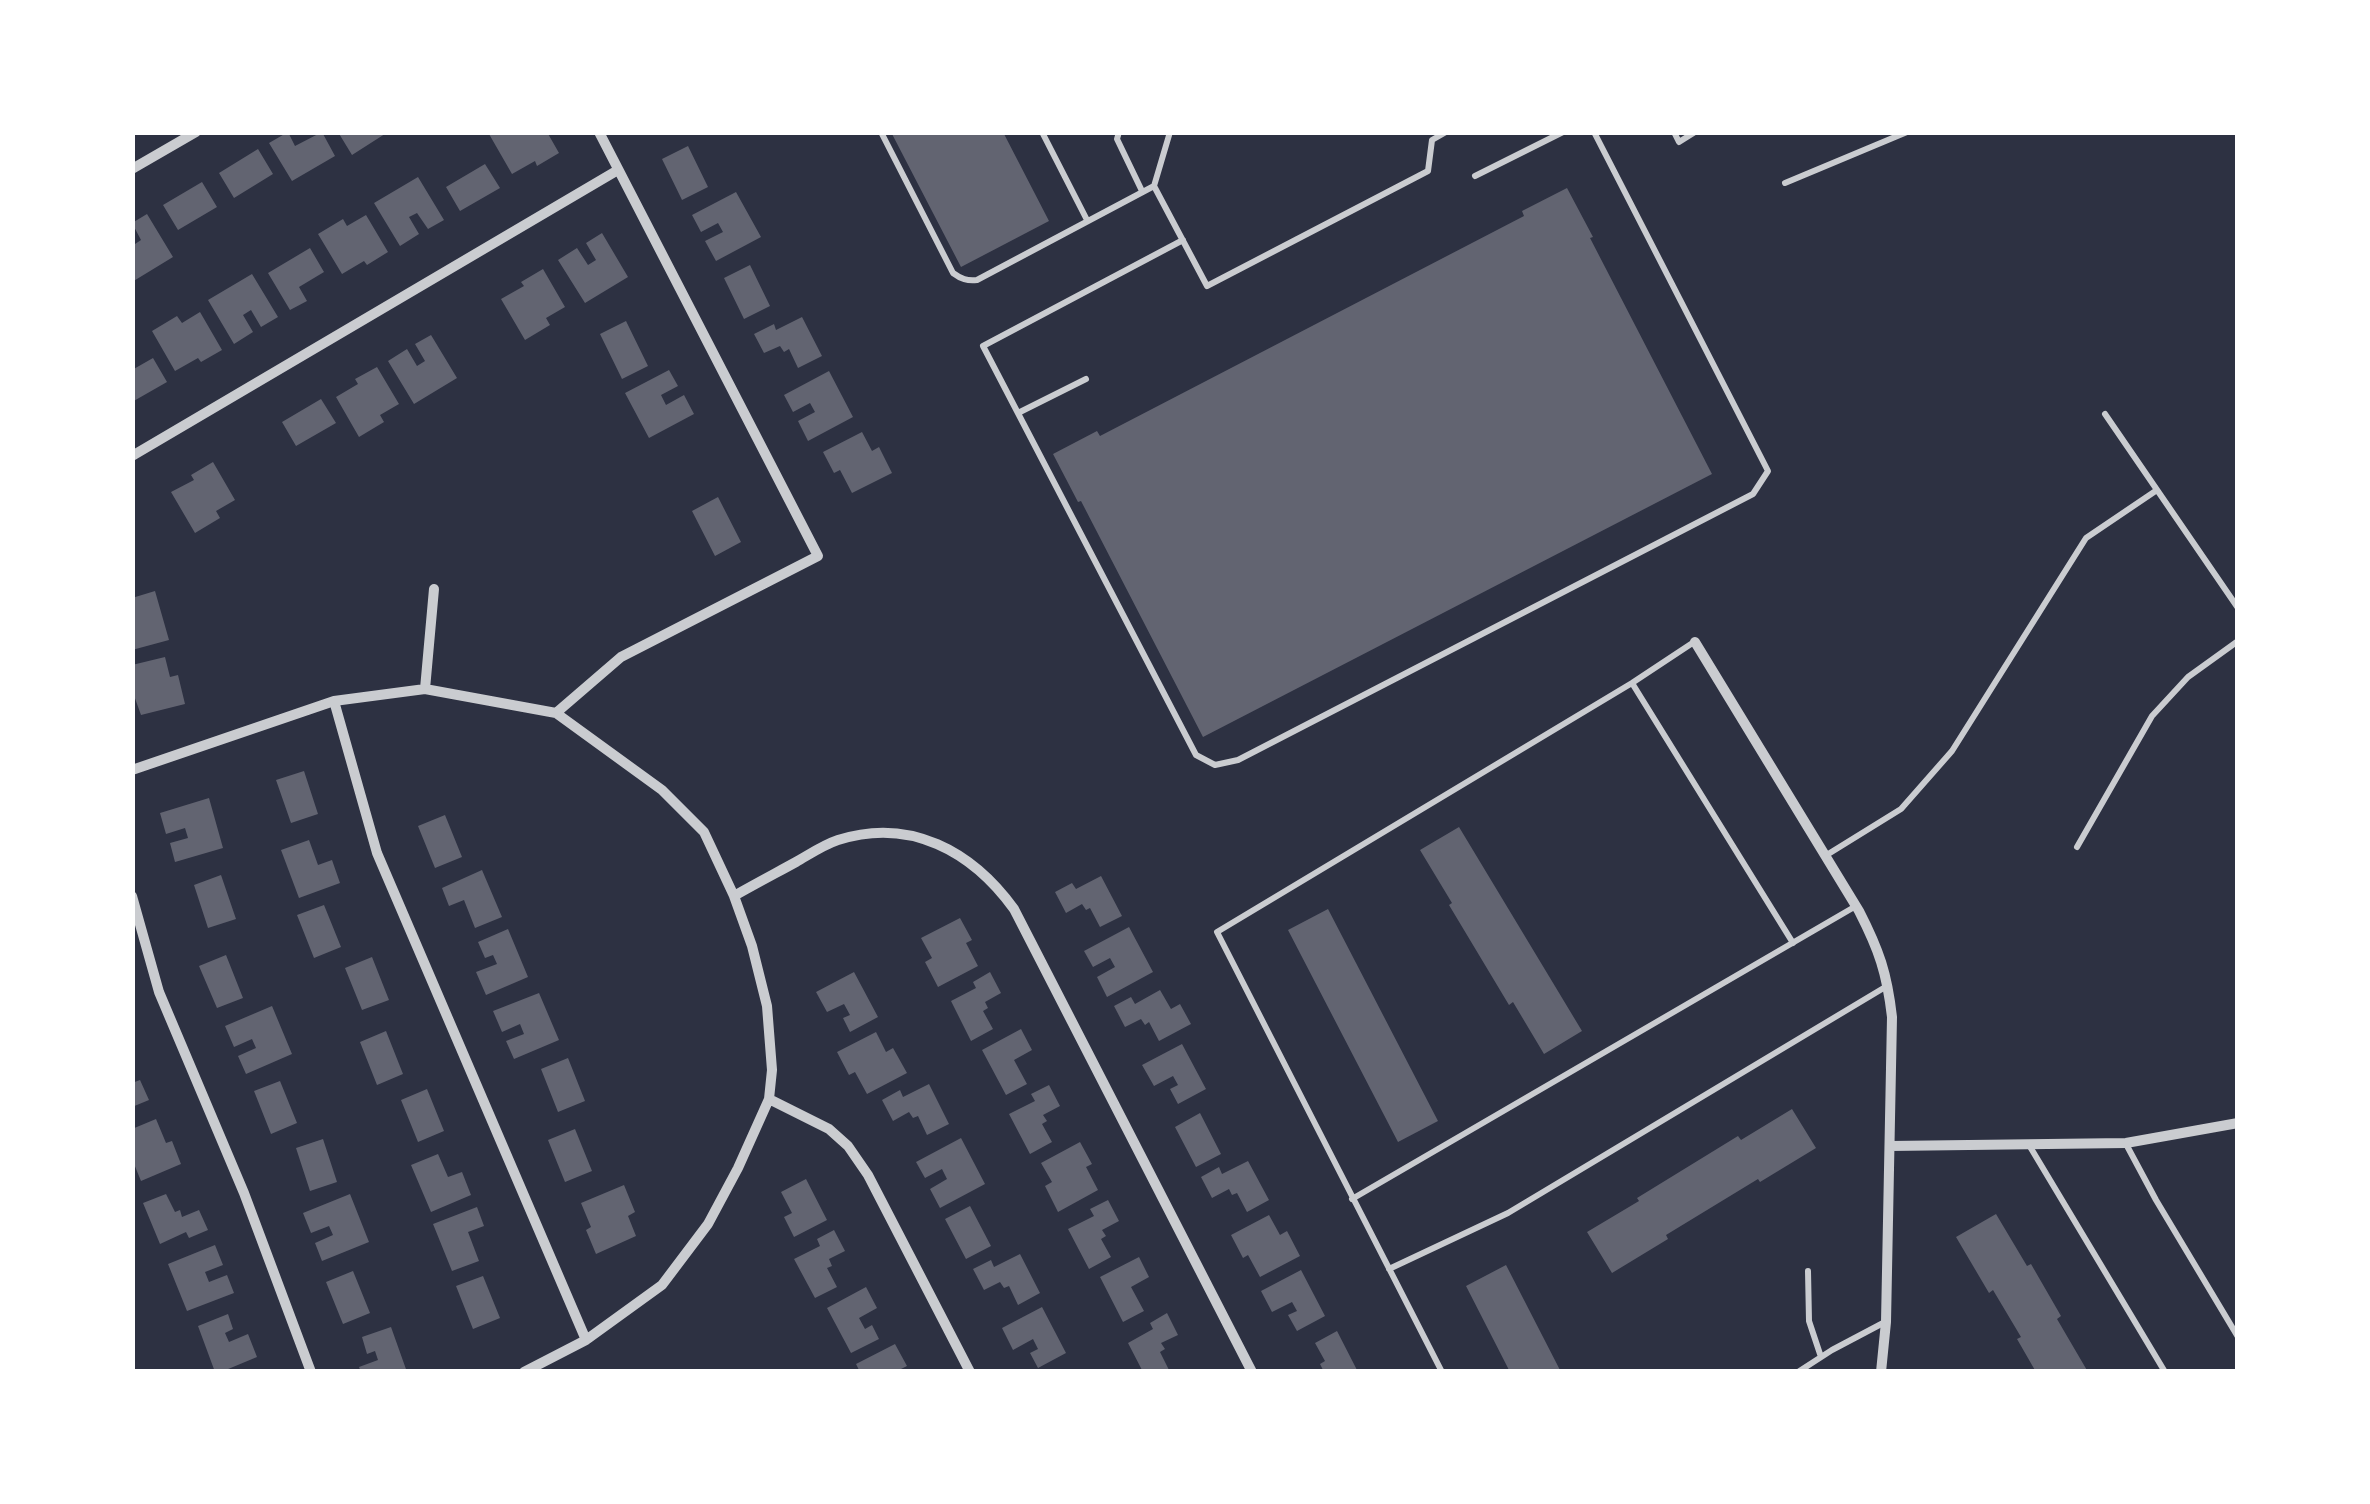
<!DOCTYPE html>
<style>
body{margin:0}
#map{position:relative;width:2370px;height:1504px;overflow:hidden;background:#2d3142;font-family:"Titillium Web",sans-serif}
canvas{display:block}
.frame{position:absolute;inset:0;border:135px solid #fff;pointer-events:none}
</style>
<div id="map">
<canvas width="2370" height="1504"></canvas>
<div class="frame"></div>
</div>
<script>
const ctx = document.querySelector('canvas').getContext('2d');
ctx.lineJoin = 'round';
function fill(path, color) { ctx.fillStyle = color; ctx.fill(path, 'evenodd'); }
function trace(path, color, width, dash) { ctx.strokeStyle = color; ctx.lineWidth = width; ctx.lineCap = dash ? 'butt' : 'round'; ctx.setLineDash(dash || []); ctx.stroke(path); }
const building = new Path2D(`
 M288 132 295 146 322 132 335 156 292 181 269 143Z
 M338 132H388L352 155Z
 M492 132H547L559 153 537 166 535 161 512 174 489 134Z
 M891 132H1003L1049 221 961 267Z
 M688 146 708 187 682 200 662 159Z
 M258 149 273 174 234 198 219 173Z
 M485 164 500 188 460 211 446 187Z
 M418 177 444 220 428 229 417 213 409 217 419 234 400 246 374 203Z
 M202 182 217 207 178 230 163 205Z
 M1567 188 1593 237 1590 238 1712 474 1203 737 1081 501 1078 502 1053 454 1097 431 1100 436 1524 216 1522 211Z
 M736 192 761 237 716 261 705 241 723 232 718 223 701 232 692 215Z
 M147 214 173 257 132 282V246L141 240 132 223Z
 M366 215 388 252 367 265 364 261 342 274 318 234 343 219 347 226Z
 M602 233 628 277 585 303 558 260 577 248 588 265 596 260 586 243Z
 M310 248 324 272 299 287 307 301 290 310 268 273Z
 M750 265 770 306 744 319 724 278Z
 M543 269 565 307 546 318 550 325 525 340 501 299 524 286 521 282Z
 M252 274 278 317 261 327 251 310 243 315 253 332 234 344 208 300Z
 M200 312 222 350 201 362 198 358 175 371 152 331 177 316 182 323Z
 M802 317 822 356 798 368 789 349 784 352 780 346 764 353 754 334 774 324 776 330Z
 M626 321 648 366 622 379 600 334Z
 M431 335 457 378 414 404 388 361 407 349 417 366 425 361 415 344Z
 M153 358 167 382 132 402V370Z
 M377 367 399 404 380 415 384 422 359 437 336 397 358 384 355 379Z
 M669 370 678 386 661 395 666 405 684 395 694 414 649 438 625 393Z
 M829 371 853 417 808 441 798 421 815 412 810 403 793 412 784 395Z
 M321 399 336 423 296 446 282 422Z
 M862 432 872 451 879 447 892 473 852 493 840 470 834 473 823 452Z
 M213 462 235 500 216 511 220 518 195 533 171 492 194 480 191 475Z
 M718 497 741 542 715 556 692 511Z
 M155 591 169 640 132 650V598Z
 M165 657 170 677 178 675 185 704 141 715 132 690V665Z
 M304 771 318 814 291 823 276 780Z
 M209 798 223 848 175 862 170 843 188 838 185 828 166 834 160 813Z
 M445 815 462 857 435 868 418 826Z
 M1459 827 1582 1031 1544 1054 1513 1002 1509 1005 1449 905 1452 903 1420 850Z
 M309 840 318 865 332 860 340 883 299 898 281 850Z
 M482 870 502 917 475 928 464 900 449 906 442 888Z
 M221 875 236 919 208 928 194 885Z
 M1101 876 1122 916 1100 927 1090 908 1086 910 1082 904 1066 913 1055 892 1072 883 1076 889Z
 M324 905 341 947 314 958 297 915Z
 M1328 909 1438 1121 1398 1142 1288 930Z
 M960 918 972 940 966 943 978 966 938 987 925 962 932 958 921 938Z
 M1129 927 1153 972 1107 997 1097 977 1115 967 1110 958 1093 967 1084 951Z
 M508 929 528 977 486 995 476 972 497 964 493 955 485 958 478 942Z
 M226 955 243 998 217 1008 199 966Z
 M372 957 389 1000 362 1010 345 968Z
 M854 972 878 1017 850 1032 843 1018 850 1015 844 1004 827 1012 816 992Z
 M990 972 1001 993 985 1002 988 1008 983 1011 993 1029 971 1041 951 1001 976 988 973 982Z
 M1160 990 1171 1009 1180 1004 1191 1024 1159 1041 1149 1022 1145 1025 1141 1019 1125 1027 1114 1006 1131 997 1135 1004Z
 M539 993 559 1040 514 1059 506 1041 524 1034 520 1024 502 1032 493 1011Z
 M272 1006 292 1054 246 1074 238 1056 256 1048 252 1039 234 1047 225 1026Z
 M1021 1029 1032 1050 1014 1060 1027 1084 1006 1095 982 1050Z
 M386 1031 403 1074 377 1085 360 1042Z
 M876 1032 886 1052 893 1048 907 1073 867 1094 855 1072 849 1075 837 1052Z
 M1182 1044 1206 1089 1178 1104 1170 1089 1178 1085 1173 1076 1154 1086 1142 1065Z
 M568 1058 585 1101 558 1112 541 1069Z
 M140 1080 149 1100 132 1107V1083Z
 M280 1081 297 1123 271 1134 254 1091Z
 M929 1084 949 1124 927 1135 918 1116 913 1118 909 1112 893 1121 882 1100 900 1090 903 1097Z
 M1049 1085 1060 1106 1043 1115 1047 1121 1042 1124 1052 1142 1030 1154 1009 1114 1035 1101 1031 1094Z
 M427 1089 444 1131 418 1142 401 1100Z
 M1792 1109 1816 1148 1760 1182 1758 1179 1666 1235 1668 1239 1612 1273 1587 1232 1639 1201 1637 1198 1738 1136 1741 1140Z
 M1200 1113 1221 1154 1196 1167 1175 1127Z
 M156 1119 166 1143 172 1141 181 1164 141 1181 132 1159V1129Z
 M575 1129 592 1171 565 1182 548 1140Z
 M961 1138 985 1184 940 1208 930 1189 947 1179 942 1169 925 1178 916 1162Z
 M323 1139 337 1182 310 1191 296 1148Z
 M1080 1142 1092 1164 1086 1167 1098 1190 1058 1212 1045 1186 1052 1182 1041 1163Z
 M438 1154 448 1177 462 1172 471 1195 431 1212 411 1165Z
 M1248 1161 1269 1200 1247 1212 1237 1193 1232 1195 1229 1189 1212 1198 1201 1177 1219 1167 1222 1174Z
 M806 1179 827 1220 794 1237 784 1217 792 1213 781 1192Z
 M624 1185 635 1212 628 1216 636 1236 596 1254 586 1230 591 1227 581 1203Z
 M166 1194 175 1212 180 1210 182 1217 199 1210 208 1230 189 1238 186 1232 160 1244 143 1203Z
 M350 1194 369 1242 322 1261 315 1243 333 1235 329 1226 311 1233 303 1213Z
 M1108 1200 1119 1221 1102 1230 1106 1236 1101 1239 1111 1257 1089 1269 1068 1229 1094 1216 1090 1209Z
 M970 1206 991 1246 966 1259 945 1219Z
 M477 1207 484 1226 468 1232 479 1261 452 1271 433 1224Z
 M1996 1214 2027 1266 2031 1264 2061 1316 2057 1319 2088 1372H2036L2017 1339 2021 1337 1993 1290 1989 1293 1956 1237Z
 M1269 1215 1280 1235 1287 1231 1300 1256 1260 1277 1248 1255 1243 1258 1231 1235Z
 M834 1230 845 1251 829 1259 832 1266 827 1268 837 1287 815 1298 794 1259 820 1246 817 1239Z
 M215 1245 223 1265 205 1272 209 1282 227 1275 234 1293 187 1311 168 1264Z
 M1020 1254 1040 1293 1018 1305 1009 1286 1004 1288 1000 1282 984 1290 973 1269 991 1260 994 1267Z
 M1139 1257 1149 1277 1131 1287 1144 1311 1123 1322 1100 1277Z
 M1506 1265 1561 1372H1510L1466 1286Z
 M1301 1270 1325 1316 1297 1331 1288 1315 1297 1311 1292 1302 1272 1312 1261 1291Z
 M353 1271 370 1313 343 1324 326 1282Z
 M483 1276 500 1318 473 1329 456 1286Z
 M866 1287 877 1308 859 1318 865 1329 872 1325 879 1339 851 1353 827 1308Z
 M1042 1307 1066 1353 1038 1368 1030 1353 1038 1349 1033 1339 1013 1350 1002 1328Z
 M1167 1313 1178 1335 1161 1343 1165 1349 1160 1352 1170 1372H1143L1128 1343 1153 1329 1150 1323Z
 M228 1314 233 1329 225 1333 229 1342 248 1334 257 1357 221 1372H215L198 1326Z
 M391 1327 407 1372H361L359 1367 378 1360 375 1351 367 1354 362 1337Z
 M1337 1331 1358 1372H1324L1320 1364 1325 1361 1315 1343Z
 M895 1344 907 1366 901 1369 903 1372H860L856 1364Z`);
const service = new Path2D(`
 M881 132 953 273C961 279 967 281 977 280L1154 186 1170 132
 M1042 132 1087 220
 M1119 132 1117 139 1142 191
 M1674 132 1679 142 1695 132
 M1475 176 1563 132
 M1785 183 1907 132
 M1154 186 1207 286 1428 171 1432 140 1446 132
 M1183 240 983 346 1196 755 1215 765 1238 760 1753 494 1768 471 1594 132
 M1018 413 1086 379
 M2105 414 2238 608
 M1632 683 1793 943
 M2077 847 2152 716 2188 677 2238 641
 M1825 856 1901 809 1952 751 2086 538 2157 490
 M2126 1144 2156 1200 2238 1337
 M2029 1145 2165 1372
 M1352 1199 1856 906
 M1389 1269 1508 1213 1887 986
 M1808 1271 1809 1321 1821 1357
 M1442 1372 1217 932 1632 683 1694 642
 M1798 1372 1832 1350 1885 1322`);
const minor = new Path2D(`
 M132 169 196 132
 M132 456 618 170
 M1695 642 1859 911C1879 950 1887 973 1892 1017L1886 1322 1881 1372
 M425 689 434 589
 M334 701 377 853 586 1340
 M556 713 621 657 818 556 599 132
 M132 770 334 701 425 689 556 713 662 790 704 832 734 896 752 946 767 1006 772 1070 769 1099 738 1168 708 1224 662 1285 586 1340 524 1372
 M132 896 159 992 244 1193 311 1372
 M734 896C755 884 776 873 796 862 810 854 823 845 838 840 910 817 972 851 1014 909L1252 1372
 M769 1099 829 1129 848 1146 868 1175 970 1372
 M1890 1146 2126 1143 2238 1123`);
fill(building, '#626471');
trace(service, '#caccd0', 6);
trace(minor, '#caccd0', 10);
</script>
